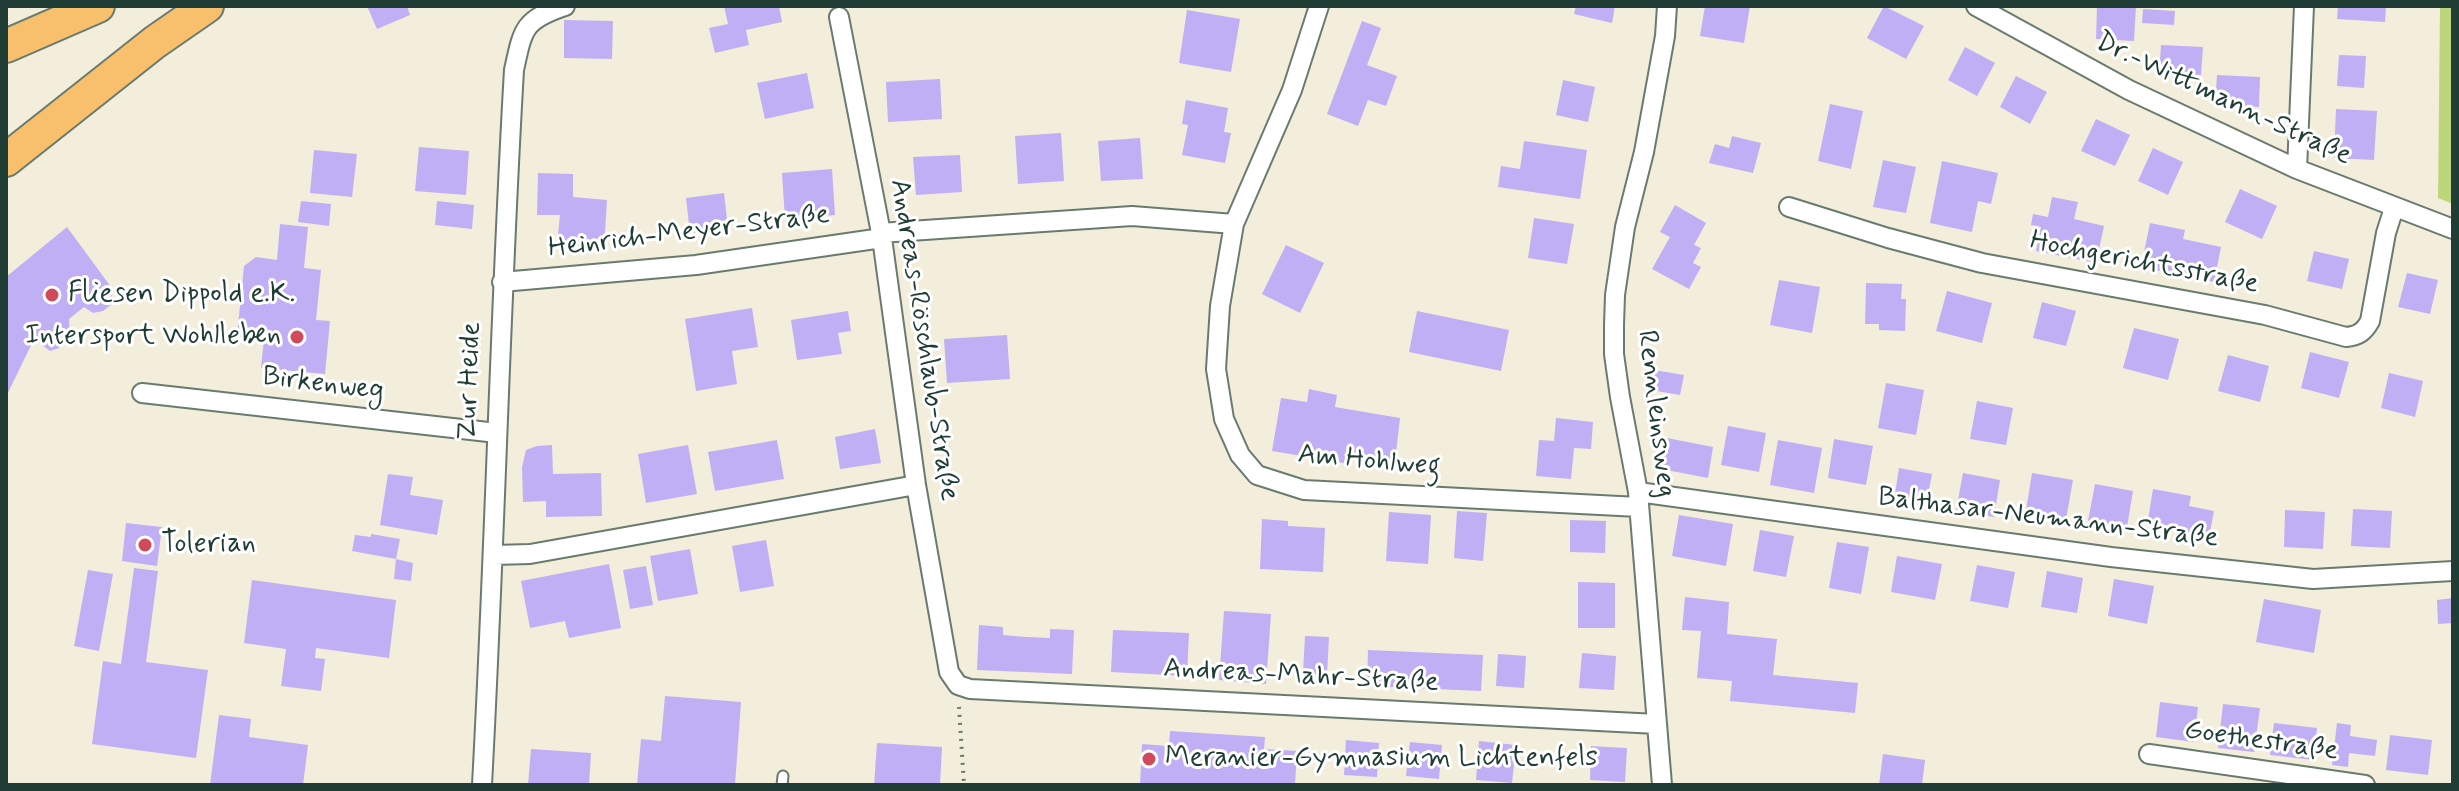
<!DOCTYPE html>
<meta charset="utf-8">
<style>
body{margin:0}
#map{position:relative;width:2459px;height:791px;overflow:hidden;background:#f2eedb;font-family:Mynerve,sans-serif}
canvas{display:block}
.frame{position:absolute;inset:0;border:8px solid #1f3d34;pointer-events:none}
</style>
<div id="map">
<canvas width="2459" height="791"></canvas>
<div class="frame"></div>
</div>
<script>
const ctx = document.querySelector('canvas').getContext('2d');
ctx.lineJoin = 'round';
function fill(path, color) { ctx.fillStyle = color; ctx.fill(path, 'evenodd'); }
function trace(path, color, width, dash) { ctx.strokeStyle = color; ctx.lineWidth = width; ctx.lineCap = dash ? 'butt' : 'round'; ctx.setLineDash(dash || []); ctx.stroke(path); }
function drawText(font, color, halo, rows, align = 'center') {
  ctx.font = font + ' Mynerve,sans-serif'; ctx.lineWidth = 6; ctx.setLineDash([]); ctx.textBaseline = 'middle'; ctx.strokeStyle = halo; ctx.fillStyle = color; for (const [text, x, y, turn = 0] of rows) {
    ctx.save(); ctx.translate(x, y); ctx.rotate((+turn || 0) * Math.PI / 180); ctx.textAlign = isNaN(turn) ? turn : align; if (halo) ctx.strokeText(text, 0, 0); ctx.fillText(text, 0, 0); ctx.restore();
  }
}
const green = new Path2D(`
 M2440 6H2453V204L2438 198Z`);
const building = new Path2D(`
 M367 6H407L410 15 377 29Z
 M724 6H779L782 22 746 30 749 45 715 53 709 28 728 24Z
 M1576 6H1615L1612 23 1574 14Z
 M1705 6H1750L1744 43 1700 36Z
 M1884 6 1924 26 1906 59 1867 38Z
 M2097 6H2136L2134 41 2096 39Z
 M2338 6H2386L2385 22 2337 19Z
 M2143 9 2175 11 2174 25 2142 23Z
 M1187 10 1240 19 1231 72 1179 63Z
 M564 20 613 21 612 59 564 58Z
 M1362 21 1381 28 1367 65 1397 76 1386 106 1368 100 1358 126 1327 114Z
 M2161 45 2203 47 2201 75 2159 73Z
 M1965 47 1995 63 1977 96 1948 80Z
 M2339 55 2366 56 2364 88 2337 86Z
 M807 73 814 108 765 119 757 83Z
 M2217 75 2260 77 2259 107 2215 105Z
 M2016 76 2047 92 2030 124 2000 107Z
 M940 79 942 119 888 122 886 82Z
 M1563 80 1595 87 1588 122 1556 115Z
 M1186 100 1228 108 1224 132 1231 133 1225 163 1182 155 1188 125 1182 124Z
 M1830 104 1863 111 1851 169 1818 161Z
 M2336 109 2377 111 2374 160 2334 158Z
 M2096 119 2130 135 2115 166 2081 151Z
 M1061 133 1064 181 1018 184 1015 136Z
 M1732 136 1761 143 1753 173 1709 163 1715 144 1729 148Z
 M1140 138 1143 179 1101 181 1098 141Z
 M1524 141 1587 150 1580 199 1498 187 1501 166 1520 169Z
 M419 147 469 151 466 195 415 191Z
 M2153 148 2183 162 2168 195 2138 181Z
 M314 150 357 154 352 197 310 193Z
 M960 155 962 192 916 195 913 157Z
 M1883 160 1916 167 1906 213 1873 207Z
 M1942 161 1998 173 1991 204 1978 201 1972 232 1930 223Z
 M832 169 835 215 785 219 782 173Z
 M538 173 573 174V197L607 200 604 248 557 245 560 215H537Z
 M2240 189 2277 206 2262 239 2225 222Z
 M724 193 728 228 690 233 686 198Z
 M2052 197 2078 202 2074 219 2104 226 2096 263 2036 251 2041 227 2031 225 2033 214 2048 217Z
 M301 201 331 204 329 226 298 222Z
 M437 201 474 205 472 229 435 225Z
 M1675 205 1706 223 1694 245 1701 248 1693 263 1701 267 1689 289 1652 269 1670 237 1660 232Z
 M1534 218 1574 224 1567 264 1528 258Z
 M2150 223 2185 230 2183 239 2221 247 2214 282 2141 267Z
 M280 224 308 227 304 268 321 270 316 320 330 321 325 374 261 368 264 338 237 336 244 266 256 257 277 260Z
 M67 227 111 287 112 304 103 311 93 313 84 307 69 319 70 337 59 348 50 351 34 339 6 397V277Z
 M1286 245 1324 263 1300 313 1262 294Z
 M2314 251 2349 259 2342 289 2307 281Z
 M2407 273 2438 280 2430 314 2398 307Z
 M1779 280 1820 287 1812 333 1770 325Z
 M1866 283 1902 284 1901 299H1906L1905 331 1879 330V324H1865Z
 M1947 291 1992 303 1982 343 1936 331Z
 M2042 302 2076 311 2066 346 2033 338Z
 M752 308 758 347 732 351 737 384 696 391 685 319Z
 M848 311 851 331 838 333 842 354 797 360 791 320Z
 M1417 311 1509 330 1501 371 1409 352Z
 M2134 328 2179 339 2168 380 2123 368Z
 M1007 335 1010 379 947 383 944 339Z
 M2310 352 2349 362 2339 398 2301 388Z
 M2228 355 2269 366 2260 402 2218 391Z
 M1648 369 1684 375 1680 395 1645 389Z
 M2389 373 2423 381 2415 417 2381 408Z
 M1886 383 1924 390 1916 435 1878 428Z
 M1309 389 1337 395 1335 407 1400 418 1395 462 1352 455 1349 464 1272 451 1281 398 1307 402Z
 M1977 401 2013 408 2006 445 1970 439Z
 M1556 418 1593 422 1591 449 1574 448 1571 479 1536 476 1539 440 1554 441Z
 M1728 426 1766 433 1759 472 1721 465Z
 M875 429 881 463 840 469 835 437Z
 M1662 437 1713 447 1708 478 1656 468Z
 M1834 439 1873 446 1866 485 1828 478Z
 M777 440 784 479 715 491 708 452Z
 M1778 440 1822 448 1814 493 1770 485Z
 M552 445 553 474 601 473 602 516 546 517V501L523 502 522 467 526 450 537 446Z
 M688 445 697 494 646 503 638 454Z
 M1899 468 1932 474 1926 506 1894 500Z
 M1963 473 2000 480 1994 517 1956 511Z
 M2032 473 2073 480 2066 519 2026 511Z
 M388 474 413 477 410 495 443 500 437 535 380 525Z
 M2095 484 2133 491 2127 527 2088 521Z
 M2153 489 2191 496 2189 506 2214 511 2209 537 2147 526Z
 M2353 509 2392 511 2390 548 2351 546Z
 M2285 510 2325 512 2323 549 2284 547Z
 M1457 511 1487 513 1483 561 1454 558Z
 M1389 512 1431 515 1428 564 1386 561Z
 M1679 515 1733 524 1726 566 1672 556Z
 M1262 519 1288 521V526L1325 528 1323 572 1260 569Z
 M1570 520 1606 521 1605 553 1570 552Z
 M126 523 162 527 157 566 122 561Z
 M1760 530 1794 536 1786 577 1753 571Z
 M371 534 400 539 396 559 352 551 355 535 371 537Z
 M766 540 774 586 740 592 732 546Z
 M1837 542 1869 547 1861 594 1829 588Z
 M690 549 698 594 658 601 650 556Z
 M1897 556 1942 564 1935 600 1891 592Z
 M396 559 413 563 411 581 394 579Z
 M609 564 621 628 569 638 565 621 530 628 521 581Z
 M1977 565 2015 572 2008 608 1970 601Z
 M646 566 653 605 630 609 623 570Z
 M134 568 158 571 146 662 208 670 196 758 92 744 103 661 121 664Z
 M88 570 113 574 99 651 74 646Z
 M2047 571 2083 578 2077 613 2041 607Z
 M2114 579 2154 586 2147 624 2108 616Z
 M252 580 396 600 389 658 316 648 315 658 325 659 321 691 281 686 286 649 244 643Z
 M1578 582 1615 583V628H1578Z
 M1685 597 1729 602 1727 634 1777 639 1773 675 1858 683 1855 713 1730 701 1732 681 1697 678 1701 631 1682 630Z
 M2453 598V623L2438 624 2437 600Z
 M2264 599 2321 610 2314 653 2256 642Z
 M1224 611 1271 614 1266 684 1219 680Z
 M979 625 1003 627V635L1026 637 1050 638V629L1074 630 1072 674 977 670Z
 M1113 630 1189 633 1187 676 1111 672Z
 M1305 636 1329 637 1327 675 1303 673Z
 M1368 650 1483 655 1481 691 1367 686Z
 M1582 653 1616 656 1614 690 1579 688Z
 M1498 654 1526 656 1524 688 1496 686Z
 M665 696 741 702 735 785H637L641 739 661 741Z
 M2160 702 2198 707 2194 742 2156 737Z
 M2223 704 2260 708 2254 752 2218 748Z
 M219 715 251 719 249 737 308 745 303 785H210Z
 M2274 723 2317 728 2313 760 2270 755Z
 M2337 723 2351 725 2350 736 2377 740 2375 756 2349 753 2348 767 2332 765Z
 M1170 731 1265 737 1264 749 1297 751 1295 785H1140L1142 744 1169 746Z
 M2390 735 2432 740 2428 775 2386 770Z
 M1346 740 1379 743 1377 777 1344 775Z
 M1479 741 1516 745 1512 783 1476 780Z
 M1410 742 1442 745 1439 779 1406 776Z
 M877 743 942 747 940 785H874Z
 M1591 746 1627 748 1625 782 1590 780Z
 M531 749 591 753 589 785H528Z
 M1883 754 1925 760 1922 785H1879Z`);
const path = new Path2D(`
 M959 707 964 785`);
const service = new Path2D(`
 M782 785 783 776`);
const minor = new Path2D(`
 M1319 6 1292 90 1234 224 1220 306 1216 369 1224 419 1240 455 1257 475 1304 490 1639 507
 M1976 6 2129 90 2297 169 2453 229
 M839 17 882 238 916 485 949 672 958 685 970 689 1657 724
 M2297 169 2304 6
 M1789 207 1888 238 1982 263 2265 315 2346 337C2358 336 2364 332 2370 321L2386 233 2394 208
 M880 233 1132 216 1234 224
 M502 282 696 265 882 238
 M142 393 497 433
 M1638 492 2111 557 2313 579 2453 571
 M494 555 530 554 916 485
 M2149 754 2365 785
 M482 785C495 547 500 308 514 70 523 29 523 20 565 6
 M1662 785 1638 492 1620 397 1614 354V325L1615 295 1625 227 1644 152 1665 36 1667 6`);
const trunk = new Path2D(`
 M6 46 98 6
 M6 160 155 42 207 6`);
const markers = [
 [52,295,8,"#d1495b"],
 [297,337,8,"#d1495b"],
 [145,545,8,"#d1495b"],
 [1149,759,8,"#d1495b"]
];
const streetNames = [
 ["Dr.-Wittmann-Straße",2223,100,25],
 ["Heinrich-Meyer-Straße",689,233,-7],
 ["Hochgerichtsstraße",2144,264,11],
 ["Andreas-Röschlaub-Straße",923,340,81],
 ["Zur Heide",471,381,-88],
 ["Birkenweg",323,385,7],
 ["Rennleinsweg",1655,414,83],
 ["Am Hohlweg",1369,462,5],
 ["Balthasar-Neumann-Straße",2048,519,7],
 ["Andreas-Mahr-Straße",1301,677,3],
 ["Goethestraße",2261,742,8]
];
const poiNames = [
 ["Fliesen Dippold e.K.",68,295],
 ["Intersport Wohlleben",281,337,"right"],
 ["Tolerian",161,545],
 ["Meranier-Gymnasium Lichtenfels",1165,759]
];
fill(green, '#bed67b');
fill(building, '#c0aff5');
trace(service, '#697b6e', 13);
trace(minor, '#697b6e', 22);
trace(trunk, '#697b6e', 36);
trace(path, '#697b6e', 4, [2, 6]);
trace(service, '#fff', 9);
trace(minor, '#fff', 18);
trace(trunk, '#f8bf6c', 32);
for (const [x, y, r, color] of markers) { const dot = new Path2D(); dot.arc(x, y, r, 0, 2 * Math.PI); ctx.fillStyle = color; ctx.fill(dot); trace(dot, '#fff', 3); }
drawText('28px', '#1f3d34', '#fff', streetNames);
drawText('28px', '#1f3d34', '#fff', poiNames, 'left');
</script>
